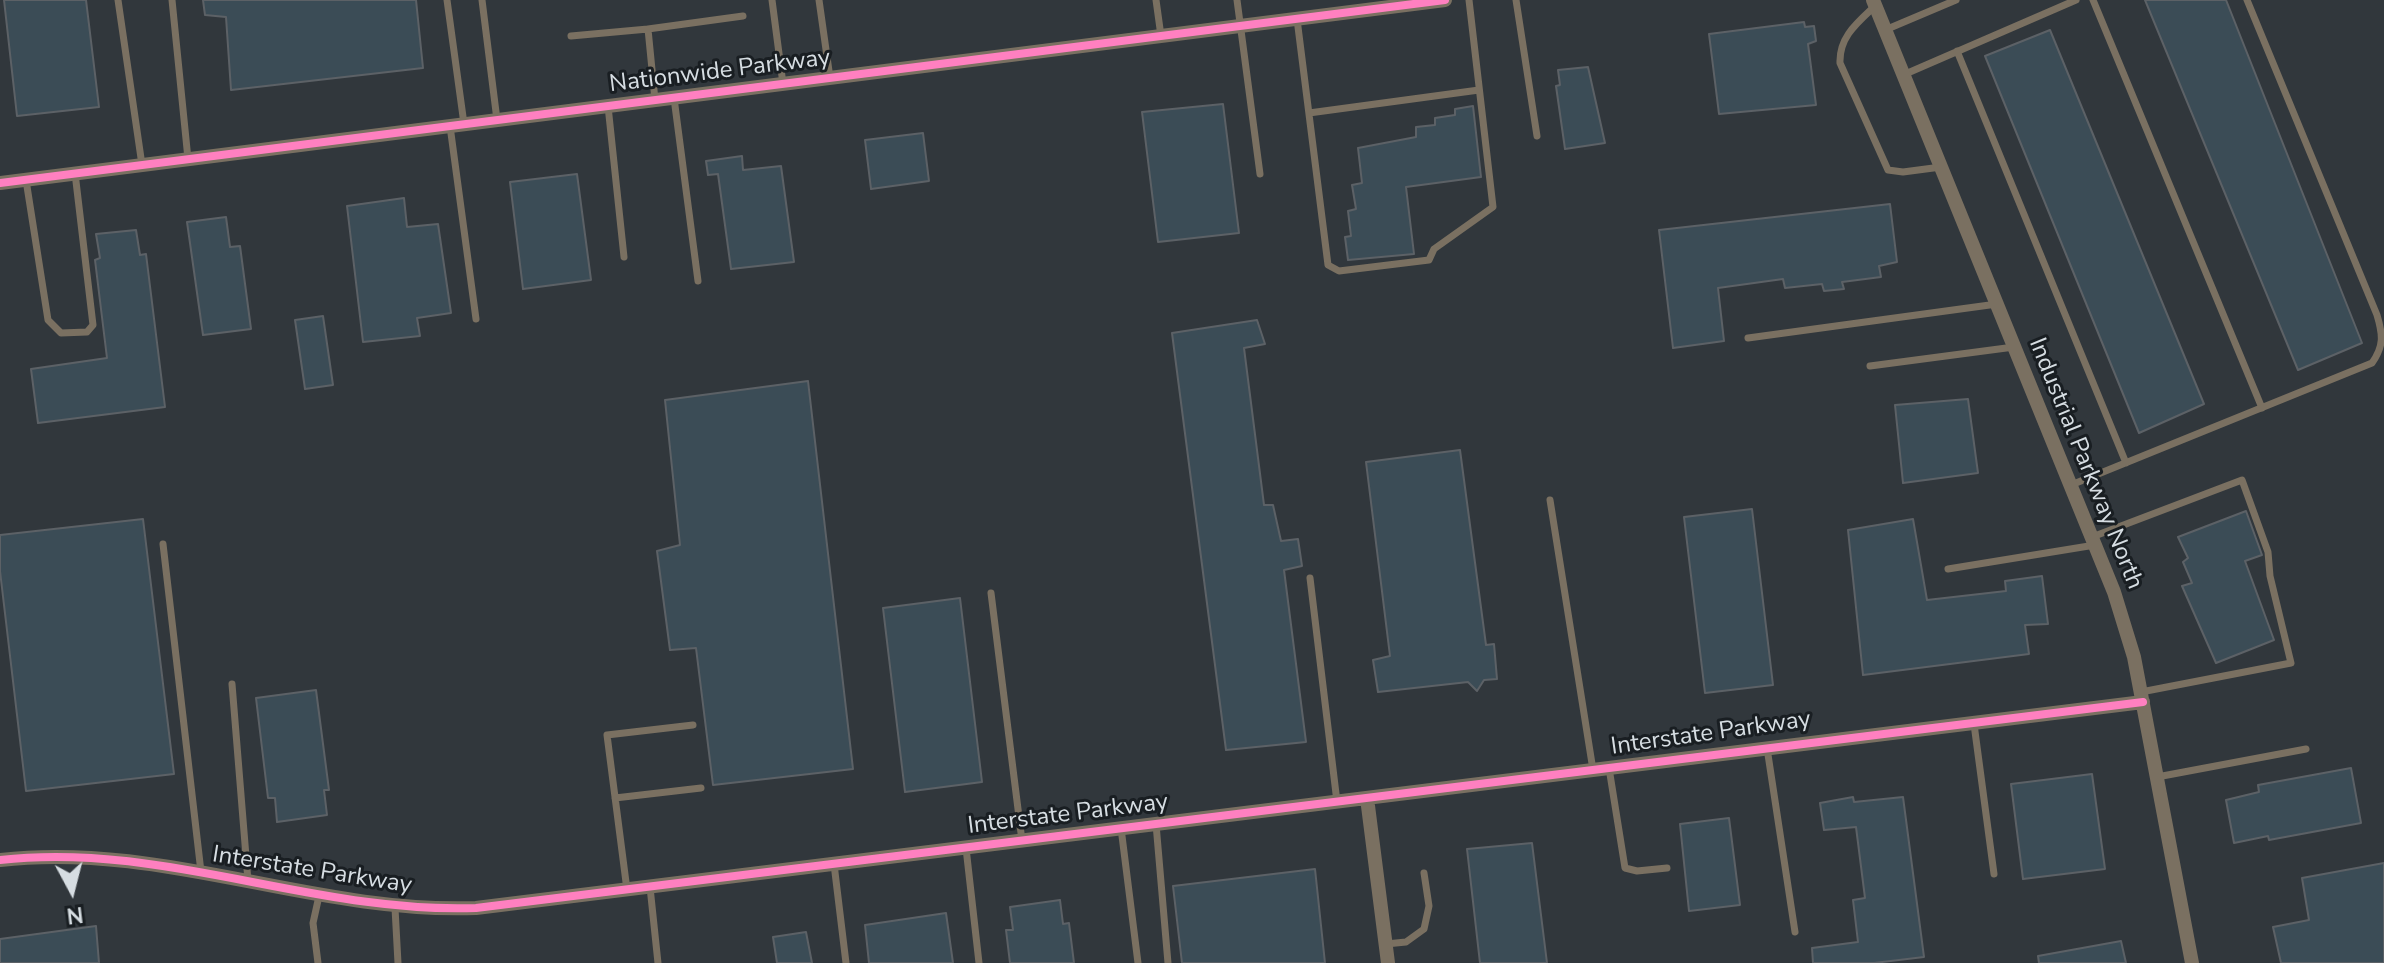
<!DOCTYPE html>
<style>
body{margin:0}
#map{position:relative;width:2384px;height:963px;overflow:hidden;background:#31373c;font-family:"Nunito Sans",sans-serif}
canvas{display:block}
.north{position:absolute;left:32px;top:851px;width:80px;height:80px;-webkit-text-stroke:6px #191e22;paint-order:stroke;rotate:173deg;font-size:22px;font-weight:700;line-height:32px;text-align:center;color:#d6dde2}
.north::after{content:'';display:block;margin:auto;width:28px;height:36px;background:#d6dde2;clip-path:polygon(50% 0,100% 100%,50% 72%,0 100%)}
</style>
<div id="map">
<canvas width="2384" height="963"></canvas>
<div class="north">N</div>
</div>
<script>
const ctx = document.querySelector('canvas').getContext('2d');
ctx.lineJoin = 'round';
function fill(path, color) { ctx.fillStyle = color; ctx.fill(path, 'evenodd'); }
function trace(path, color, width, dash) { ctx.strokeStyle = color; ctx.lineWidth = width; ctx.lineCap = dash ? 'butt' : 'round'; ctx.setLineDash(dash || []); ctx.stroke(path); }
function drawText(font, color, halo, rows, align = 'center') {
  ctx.font = font + ' "Nunito Sans",sans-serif'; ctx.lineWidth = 6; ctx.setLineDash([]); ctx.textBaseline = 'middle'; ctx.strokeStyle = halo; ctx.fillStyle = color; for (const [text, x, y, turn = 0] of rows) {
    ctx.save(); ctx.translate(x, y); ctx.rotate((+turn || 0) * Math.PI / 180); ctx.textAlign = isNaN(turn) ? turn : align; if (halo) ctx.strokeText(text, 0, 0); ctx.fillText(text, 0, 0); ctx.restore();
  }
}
const building = new Path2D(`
 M4 0H86L99 107 17 116Z
 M203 0H416L423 68 231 90 226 17 205 15Z
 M2145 0H2226L2362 343 2298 370Z
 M1804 22 1805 27 1814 26 1816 41 1808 44 1816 105 1719 114 1709 34Z
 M2050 30 2204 404 2139 433 1985 56Z
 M1588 67 1605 143 1565 149 1556 86 1560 85 1558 70Z
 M1223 104 1239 233 1158 242 1142 112Z
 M1473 106 1481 177 1406 187 1414 254 1348 260 1345 237 1351 236 1348 211 1356 209 1352 185 1362 183 1358 148 1416 137V127L1435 125V118L1455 115V109Z
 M923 133 929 181 871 189 865 140Z
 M742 156 743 170 781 166 794 262 731 269 718 174 708 175 706 161Z
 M577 174 591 280 523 289 510 182Z
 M404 198 407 227 438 224 451 313 417 318 420 336 363 342 347 206Z
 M1890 204 1897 262 1879 266 1881 277 1842 282 1844 289 1824 291 1822 284 1785 288 1783 279 1718 288 1724 341 1673 348 1659 230Z
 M226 217 230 247 240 246 251 329 203 335 187 222Z
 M136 230 140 255 146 254 165 407 38 423 31 369 107 358 95 260 100 258 96 234Z
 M323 316 333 385 305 389 295 320Z
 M1257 320 1265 344 1244 348 1264 505H1273L1281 541 1298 539 1302 566 1284 570 1306 742 1226 750 1172 333Z
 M808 381 853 769 713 785 696 648 670 650 657 551 680 545 665 400Z
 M1968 399 1978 473 1903 483 1895 405Z
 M1460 450 1486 645 1494 644 1497 679 1484 680 1477 691 1468 682 1378 692 1373 660 1390 656 1366 462Z
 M1752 509 1773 685 1705 693 1684 517Z
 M2246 511 2262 555 2245 561 2274 640 2216 663 2182 586 2192 583 2183 562 2188 558 2178 537Z
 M143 519 174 774 26 791 0 571V535Z
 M1913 519 1927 600 2006 591 2005 581 2042 576 2048 624 2025 625 2029 654 1863 675 1848 530Z
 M960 598 982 782 905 792 883 608Z
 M316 690 329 790H324L327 815 277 822 275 798H268L256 698Z
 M2351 768 2361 823 2269 840 2268 836 2234 843 2226 800 2259 792 2258 785Z
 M2092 774 2105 869 2023 879 2011 784Z
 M1853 797 1854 802 1903 797 1924 957 1874 963H1813L1812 948 1858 942 1853 900 1865 898 1856 827 1824 830 1820 803Z
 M1729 818 1740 905 1689 911 1680 824Z
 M1532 843 1547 963H1480L1467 849Z
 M2384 863V963H2281L2273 927 2309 920 2302 878Z
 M1315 869 1325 963H1182L1173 886Z
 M1060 900 1063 924 1069 923 1074 963H1010L1006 930H1013L1010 907Z
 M946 913 953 963H869L865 925Z
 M96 926 99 963H0V939Z
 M806 932 812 963H777L773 937Z
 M2121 941 2126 963H2039L2038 956Z`);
const service = new Path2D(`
 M118 0 142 165
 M172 0 188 159
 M447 0 464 124
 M482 0 497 120
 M772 0 783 84
 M819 0 830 78
 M1156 0 1161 36
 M1237 0 1260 174
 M1516 0 1537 136
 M2093 0 2262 408
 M1875 6C1857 23 1839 37 1840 63L1888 170 1903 172 1941 167
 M1297 19 1328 265 1339 271 1429 260 1434 249 1493 207 1469 0
 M1885 30 1956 0
 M571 36 648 29
 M1957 51 2126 463
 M1903 75 2076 0
 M674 98 698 281
 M655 100 648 29 743 16
 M608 106 624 257
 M1309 113 1479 90
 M450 126 476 319
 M26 180 48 320 61 333 87 332 93 325 75 173
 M1748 338 1997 304
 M1870 366 2014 347
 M2071 485 2372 363C2384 346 2383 335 2377 315L2247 0
 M1550 500 1593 770
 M2092 537 2242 480 2268 552 2270 576 2291 663 2141 692
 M163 544 201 872
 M1948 569 2095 545
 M1310 578 1337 802
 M991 593 1022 841
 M232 684 248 881
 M1974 724 1994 874
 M1767 748 1795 932
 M1609 768 1625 868 1637 871 1667 868
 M2157 777 2306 749
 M615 798 701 788
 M1156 824 1168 963
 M1121 828 1138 963
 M966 848 979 963
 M834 864 846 963
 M650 887 658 963
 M627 890 607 735 693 725
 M395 908 398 963
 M1386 944 1406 942 1424 929 1429 906 1424 873
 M318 963 313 923 319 896`);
const minor = new Path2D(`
 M1873 0 2114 592 2134 657 2192 963
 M0 183 1445 0
 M1367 798 1388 963
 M0 860C162 841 313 914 476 908L2143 702`);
const cycleway = new Path2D(`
 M0 183 1445 0
 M0 860C162 841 313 914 476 908L2143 702`);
const streetNames = [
 ["Nationwide Parkway",720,72,-7],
 ["Industrial Parkway North",2085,464,68],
 ["Interstate Parkway",1711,734,-8],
 ["Interstate Parkway",1068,815,-7],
 ["Interstate Parkway",312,871,9]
];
fill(building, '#3b4c56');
trace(building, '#5c6166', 2);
trace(service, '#7a7061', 7);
trace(minor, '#7a7061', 14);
trace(cycleway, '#ff80c0', 8);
drawText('24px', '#d6dde2', '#191e22', streetNames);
</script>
